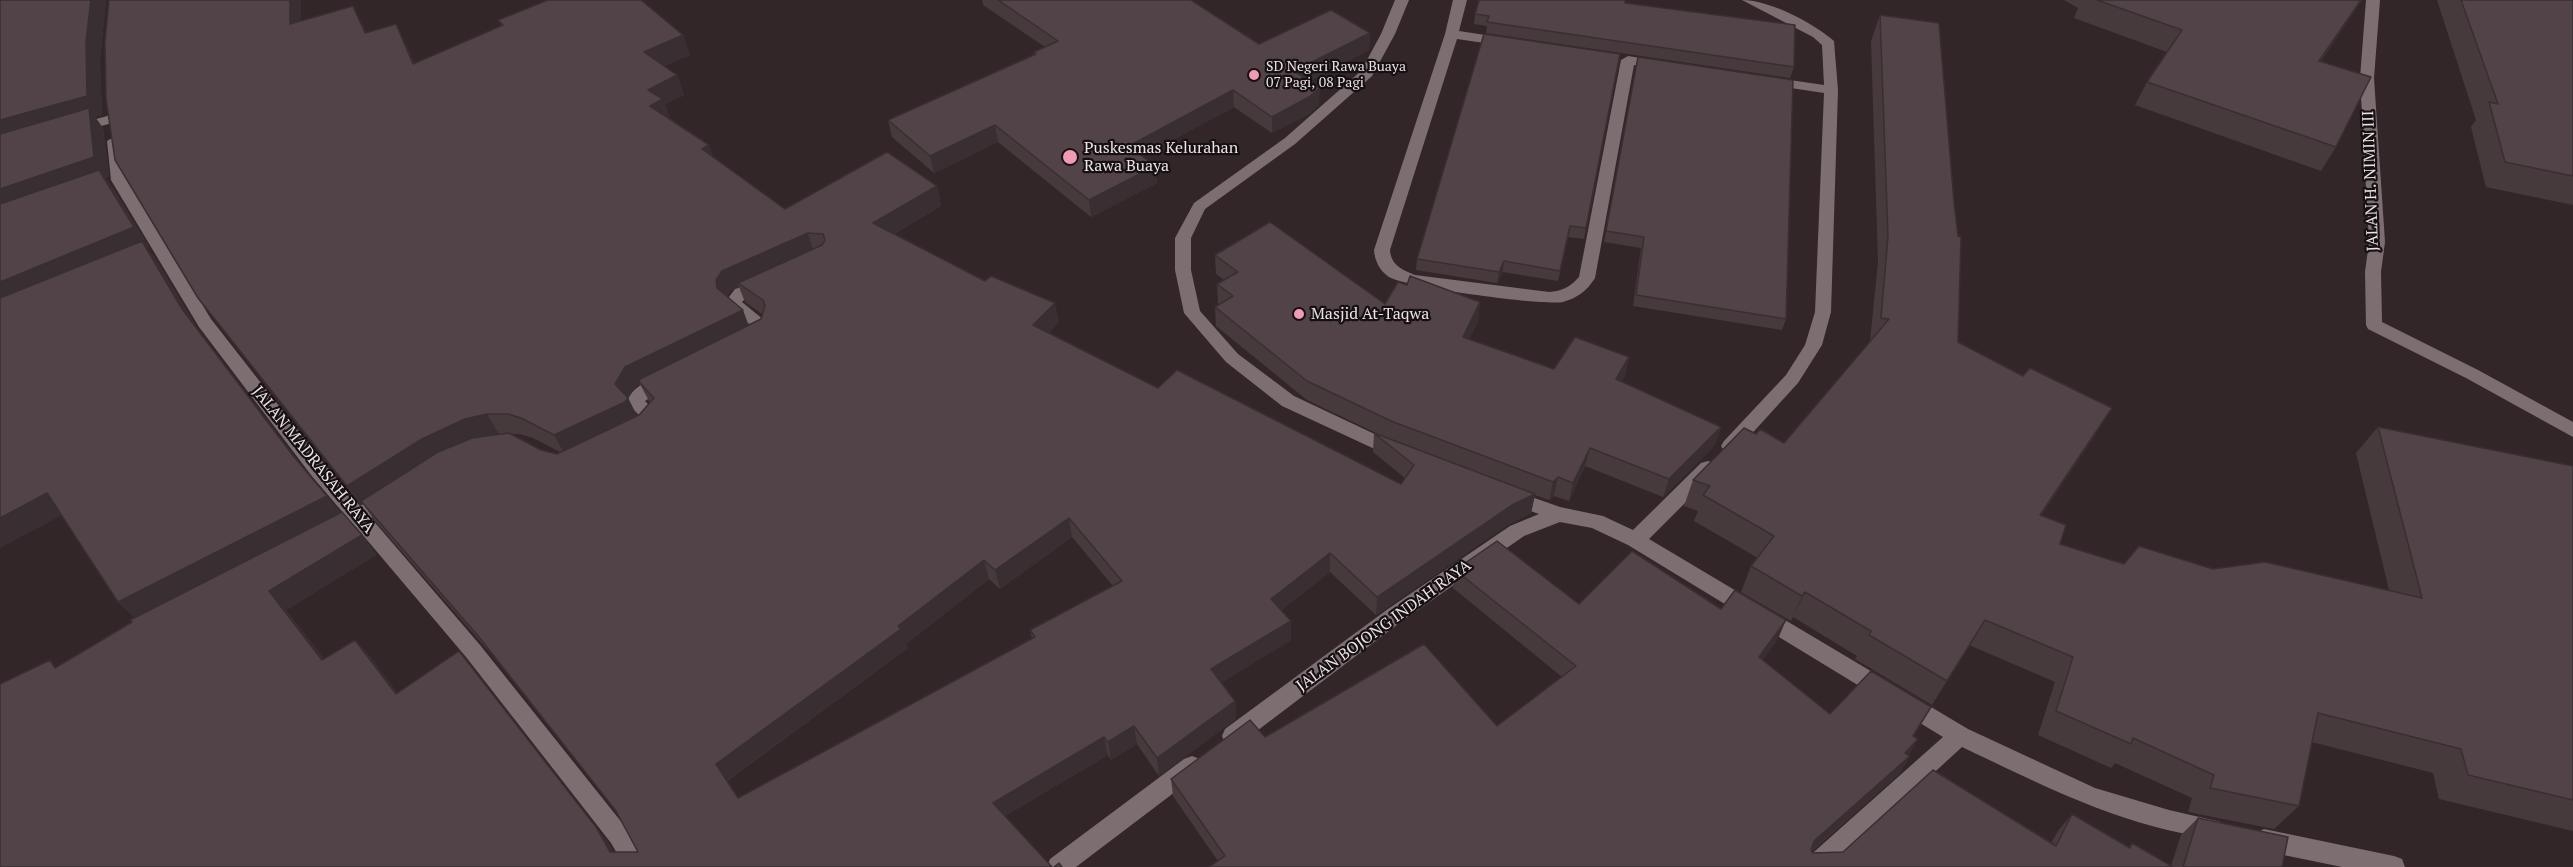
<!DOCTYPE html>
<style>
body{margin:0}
canvas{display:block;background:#322629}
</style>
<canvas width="2573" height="867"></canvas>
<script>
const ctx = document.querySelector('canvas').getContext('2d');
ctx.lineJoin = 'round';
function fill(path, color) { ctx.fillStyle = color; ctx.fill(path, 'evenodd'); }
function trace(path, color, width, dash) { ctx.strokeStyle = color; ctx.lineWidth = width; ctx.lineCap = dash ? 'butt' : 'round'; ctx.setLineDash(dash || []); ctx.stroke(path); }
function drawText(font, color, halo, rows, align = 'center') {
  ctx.font = font + ' "PT Serif",serif'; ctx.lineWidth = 4.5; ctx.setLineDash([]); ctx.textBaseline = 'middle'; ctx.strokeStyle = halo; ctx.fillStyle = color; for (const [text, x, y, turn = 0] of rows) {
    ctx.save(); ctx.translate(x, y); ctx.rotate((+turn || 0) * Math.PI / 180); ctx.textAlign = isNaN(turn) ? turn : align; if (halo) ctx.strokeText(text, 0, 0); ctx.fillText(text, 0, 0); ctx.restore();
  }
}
const minor = new Path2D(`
 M1395 0H1409L1395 34 1372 76 1295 144 1205 209 1191 238V270L1200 311 1238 354 1294 396 1400 446 1403 451 1400 456 1394 458 1282 406 1226 362 1184 313 1175 270V238L1194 203 1285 138 1361 71 1381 34Z
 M1453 0H1467L1459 31 1505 38 1512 42 1505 46 1457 39 1390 250C1391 265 1402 270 1415 275L1549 292C1562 291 1570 287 1579 277L1621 60 1628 56 1659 61 1666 65 1659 69 1634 65 1595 278C1587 291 1577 298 1563 302 1544 306 1405 287 1389 277 1379 270 1375 261 1374 250L1445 34Z
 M1742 0C1770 0 1813 23 1834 41L1838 90 1831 312 1822 345 1798 383 1736 451 1730 453 1724 451 1721 446 1724 441 1786 375 1805 345 1815 312 1824 93 1764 84 1762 81 1769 77 1824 85 1822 45 1813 37Z
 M2366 0H2380L2374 78 2385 242 2381 272 2382 322 2478 370 2573 422V437L2466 378 2368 329 2366 325 2365 272 2369 242 2360 78Z
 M111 115 118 119 116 122 75 133 68 129 70 126Z
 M114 137 121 141 127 180 211 319 325 465 360 506C371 500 382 490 395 494L397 499 395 504 371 518 480 645 627 829 649 867H625L611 843 466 657 356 527C345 534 335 543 322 539L319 534 322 529 345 515 311 475 199 327 111 180 107 141Z
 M764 279 770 280 772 284C765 294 750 293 742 302L770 325C770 336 760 345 749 342L747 338 754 327 729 311 726 301 735 289Z
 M666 375 672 377 675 381C671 388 653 395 645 401L660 416C654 426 650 435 638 431L635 426 641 417 627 403C631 386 651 379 666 375Z
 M1708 461 1715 463 1717 468 1715 473 1649 539 1968 729 2095 788 2169 810 2221 822 2224 829 2221 836C2208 841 2194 835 2181 833 2103 817 2034 781 1962 747L1831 867H1803L1806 859 1943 737 1628 545 1592 528 1560 522 1524 536 1402 621 1241 743 1233 745 1225 743 1222 736 1225 729 1388 609 1510 526 1539 514 1505 502 1503 497 1505 492 1512 490 1560 507 1603 516 1633 530 1701 463Z
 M1192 756 1200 759 1203 766 1200 773 1076 867H1047L1050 859 1184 759Z
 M2264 829 2394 856 2402 859 2405 867H2342L2264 851 2256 847 2253 840 2256 833Z`);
const wall = new Path2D(`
 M0 0H106L100 60 102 115 95 117 103 128 109 176 105 178 114 190 149 247 147 248 157 261 197 328 298 462 340 512 362 535 376 555 286 610 324 659 355 640 371 658 397 693 596 827 609 844 613 852H638L618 814 493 656 375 521 363 504 361 505 198 298 109 0H301V21L353 6 366 33 396 24 414 63 501 26 498 20 683 35 690 55 664 66 677 75 684 95 665 104 669 119 714 158 785 209 937 186 941 206 894 234 1059 322 1048 333 1158 388 1401 484 1405 478 1373 452 1374 433 1380 435 1307 400 1216 326 1215 307 1219 305 1218 303 1217 284 1224 280 1216 274 1215 255 1385 304 1480 302 1478 321 1469 339 1554 369 1629 357 1625 376 1621 382 1721 427 1715 445 1663 497 1585 466 1569 501 1554 496 1549 500 1535 495 1531 513 1509 524 1376 615 1330 572 1281 610 1291 640 1221 682 1235 701 1236 719 1159 776 1137 744 1111 760 1108 755 1005 816 1052 867H0L57 667 132 622 134 617 118 602ZM739 287 745 302 762 314 761 319 748 325 727 296 730 291ZM640 384 650 403 639 415 637 416 628 398 635 387ZM511 434H519L533 438 560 452 557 454 541 450ZM1072 537 1113 586 1030 630 1032 639 738 798 727 781 908 648 906 644 989 579 1000 589Z
 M982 0H1191L1259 44 1370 33 1369 50 1309 81 1319 105 1309 114 1272 133 1234 107 1143 156 1155 166 1157 183 1091 217 998 142 934 173 892 137 888 120 1034 54V52L1045 47 983 5Z
 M2064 0H2362L2321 61 2336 147 2321 171 2135 105 2147 82 2167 52 2074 18 2078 8Z
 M2437 0H2573V205L2486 187 2471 127 2476 120Z
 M1625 3 1794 67 1790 78 1486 33 1487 26 1474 24 1475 14Z
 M1880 15 1958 342 2096 434 2041 516 2060 544 2124 564 2213 569 2389 590 2356 453 2378 427 2573 466V831L2439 799 2433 773 2312 742 2299 806 2274 829 2188 812 2192 798 2115 763 2111 768 2038 735 2055 682 1969 645 1932 705 1855 659 1857 656 1793 617 1791 621 1741 592 1751 566 1758 558 1694 521 1698 511 1684 506 1693 480 1756 434 1784 443 1870 341 1878 262 1871 41Z
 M1484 34 1586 228 1584 239 1568 237 1558 281 1503 272 1497 283 1416 270 1417 259Z
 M1638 57 1786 319 1782 330 1633 306 1641 248 1604 242Z
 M1455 570 1579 604 1721 609 1778 639 1762 660 1830 714 1913 736 1918 739 1908 755 1910 756 1899 774 1812 851 1813 853 2051 843 2058 831 2072 814 2129 847 2132 843 2171 866 2181 835 2198 818 2282 867H1209L1218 861 1173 796 1171 779 1265 737 1497 726 1562 677 1453 588Z`);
const shadedWall = new Path2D(`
 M91 0H106L100 60 102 115 95 117 103 128 109 176 105 178 114 190 149 247 147 248 157 261 197 328 0 309V120L86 41Z
 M290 0H301V43L290 24Z
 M2361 0H2362L2305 84 2319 61Z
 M353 6 363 25 375 52 365 33Z
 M396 24 406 44 423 83 413 64Z
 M1370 33 1369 50 1294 88V71Z
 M683 35 690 55 651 71 644 52Z
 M677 75 684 95 665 104 670 118 657 125 650 106 648 90Z
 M1320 88 1319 105 1309 114 1272 133V117Z
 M1233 90 1234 107 1130 163 1129 146Z
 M995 125 998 142 934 173 930 156Z
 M709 145 716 164 702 149Z
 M1155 166 1157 183 1091 217 1089 200Z
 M937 186 941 206 878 243 873 223Z
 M808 233 814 253 738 283 739 287 730 291 724 300 717 288 716 280 722 271Z
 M1504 261 1503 272 1497 283 1499 272Z
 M1480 302 1478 321 1460 356 1463 337Z
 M1055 303 1059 322 1036 345 1033 325Z
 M743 310 750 329 639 382 640 384 635 387 627 399 628 398 638 418 565 455 554 435 615 384 625 367Z
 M1629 357 1625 376 1612 398 1616 379Z
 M2112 408 2096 434 2024 541 2040 515Z
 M487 414 499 434 435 458 361 505 347 486 422 439 465 419Z
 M1721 427 1715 445 1663 497 1669 479Z
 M1590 448 1585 466 1569 501 1573 483Z
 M1558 477 1554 496 1549 500 1553 482Z
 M47 493 66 513 0 548V518Z
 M1535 494 1531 513 1509 524 1376 615 1377 597 1512 505Z
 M327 496 342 515 138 621 118 602Z
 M1069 518 1072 537 1000 589 995 570Z
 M362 535 376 555 286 610 339 678 322 660 269 591Z
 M1330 553V572L1272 618 1271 599Z
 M984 560 989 579 906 644 908 648 726 781 716 764Z
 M1805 592 1793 617 1791 621 1802 596Z
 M1786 620 1778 639 1751 676 1759 657Z
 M1291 621V640L1213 688 1211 669Z
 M355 640 371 658 412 712 396 694Z
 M1235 701 1236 719 1159 776 1157 758Z
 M1134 726 1137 744 1111 760 1108 742Z
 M1104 737 1108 755 998 820 993 803Z
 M1918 739 1906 757 1910 756 1899 774 1804 857 1814 841 1905 753Z
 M596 827 609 844 622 867 610 852Z`);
const building = new Path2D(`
 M0 0H91L86 41 87 96 0 120Z
 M109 0H290V24L353 6 365 33 396 24 413 64 503 25 498 20 548 0H641L683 35 644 52 677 75 648 90 663 99 650 106 709 145 702 149 785 209 887 152 937 186 873 223 985 281 991 276 1055 303 1033 325 1158 388 1177 370 1401 484 1414 465 1374 433 1535 494 1512 505 1377 597 1330 553 1271 599 1291 621 1211 669 1235 701 1157 758 1134 726 1108 742 1104 737 993 803 1052 867H0V684L50 660 55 668 132 622 130 620 342 512 362 535 269 591 322 660 355 640 396 694 459 651 596 827 610 852H638L616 811 479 637 361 501 438 452 472 438 509 433 541 450 557 454 639 415 654 398 639 382 640 379 761 319 765 306 763 300 738 283 822 245 825 240 823 234 808 233 722 271 716 280 717 288 743 310 625 367 615 384 628 398 625 402 554 435 521 418 508 414H487L465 419 422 439 347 486 198 298 115 160 106 99 105 41ZM1069 518 1122 581 1030 630 1035 637 738 798 716 764 901 629 898 626 984 560 995 570Z
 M998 0H1191L1259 44 1331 10 1370 33 1294 71 1320 88 1309 97 1272 117 1233 90 1129 146 1155 166 1089 200 995 125 930 156 888 120 1036 54 1034 52 1058 41Z
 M1479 0H1625V3L1795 25 1794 67 1487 22 1489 16 1475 14Z
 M2097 0H2361L2319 61 2371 77 2336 147 2147 82 2182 30Z
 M2461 0H2573V176L2505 162 2489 102 2498 104Z
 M1880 15 1939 23 1954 202 1958 236 1961 237 1958 342 2023 376 2030 368 2112 408 2040 515 2066 525 2060 544 2124 564 2139 546 2213 569 2265 562 2422 598 2378 427 2573 466V800L2468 775 2461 749 2318 713 2299 806 2210 788 2214 775 2133 738 2131 744 2056 711 2073 657 1985 620 1947 681 1869 635 1871 631 1805 592 1802 596 1751 566 1774 536 1703 495 1710 486 1693 480 1744 428 1756 434 1760 429 1784 443 1889 319 1881 318 1888 236Z
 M1484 34 1620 54 1586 228 1570 226 1560 271 1504 261 1499 272 1417 259Z
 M1638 57 1793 80 1786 319 1636 295 1644 237 1606 231Z
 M89 108 94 157 0 189V134Z
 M99 170 134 227 0 282V204Z
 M1270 222 1385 304 1398 282 1407 285 1410 276 1480 302 1463 337 1554 369 1575 337 1629 357 1616 379 1721 427 1669 479 1590 448 1573 483 1558 477 1553 482 1391 421 1307 381 1215 307 1233 296 1217 284 1238 272 1215 255Z
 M142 241 182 309 294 457 327 496 118 602 47 493 0 518V298Z
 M1497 541 1579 604 1632 551 1721 609 1735 590 1786 620 1759 657 1830 714 1871 671 1931 707 1913 736 1918 739 1905 753 1910 756 1814 841 1811 850 1813 853 1843 852 1933 770 2056 846 2072 814 2130 848 2132 843 2173 867H1209L1225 856 1171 779 1250 720 1265 737 1424 644 1497 726 1576 666 1455 570Z
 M2198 818 2288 837 2282 867H2183Z
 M1059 863 1062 867H1054Z`);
const markers = [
 [1254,75,6,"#f19ab3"],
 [1070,157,8,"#f19ab3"],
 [1299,314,6,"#f19ab3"]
];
const farPoinames = [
 ["SD Negeri Rawa Buaya",1266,67],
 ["07 Pagi, 08 Pagi",1266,83]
];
const poiNames = [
 ["Puskesmas Kelurahan",1084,148],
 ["Rawa Buaya",1084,166],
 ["Masjid At-Taqwa",1311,314]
];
const streetNames = [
 ["JALAN H. NIMIN III",2371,181,-92],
 ["JALAN MADRASAH RAYA",313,460,51],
 ["JALAN BOJONG INDAH RAYA",1384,626,-36]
];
fill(minor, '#7d6e71');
fill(wall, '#463a3d');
fill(shadedWall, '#392f32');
fill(building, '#514347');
trace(building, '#392f32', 1.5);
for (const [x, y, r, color] of markers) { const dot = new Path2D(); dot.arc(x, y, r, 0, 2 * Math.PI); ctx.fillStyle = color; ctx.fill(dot); trace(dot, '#161012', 2); }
drawText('14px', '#ebe3e5', '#161012', farPoinames, 'left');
drawText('16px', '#ebe3e5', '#161012', poiNames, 'left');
drawText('16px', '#ebe3e5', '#161012', streetNames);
</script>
